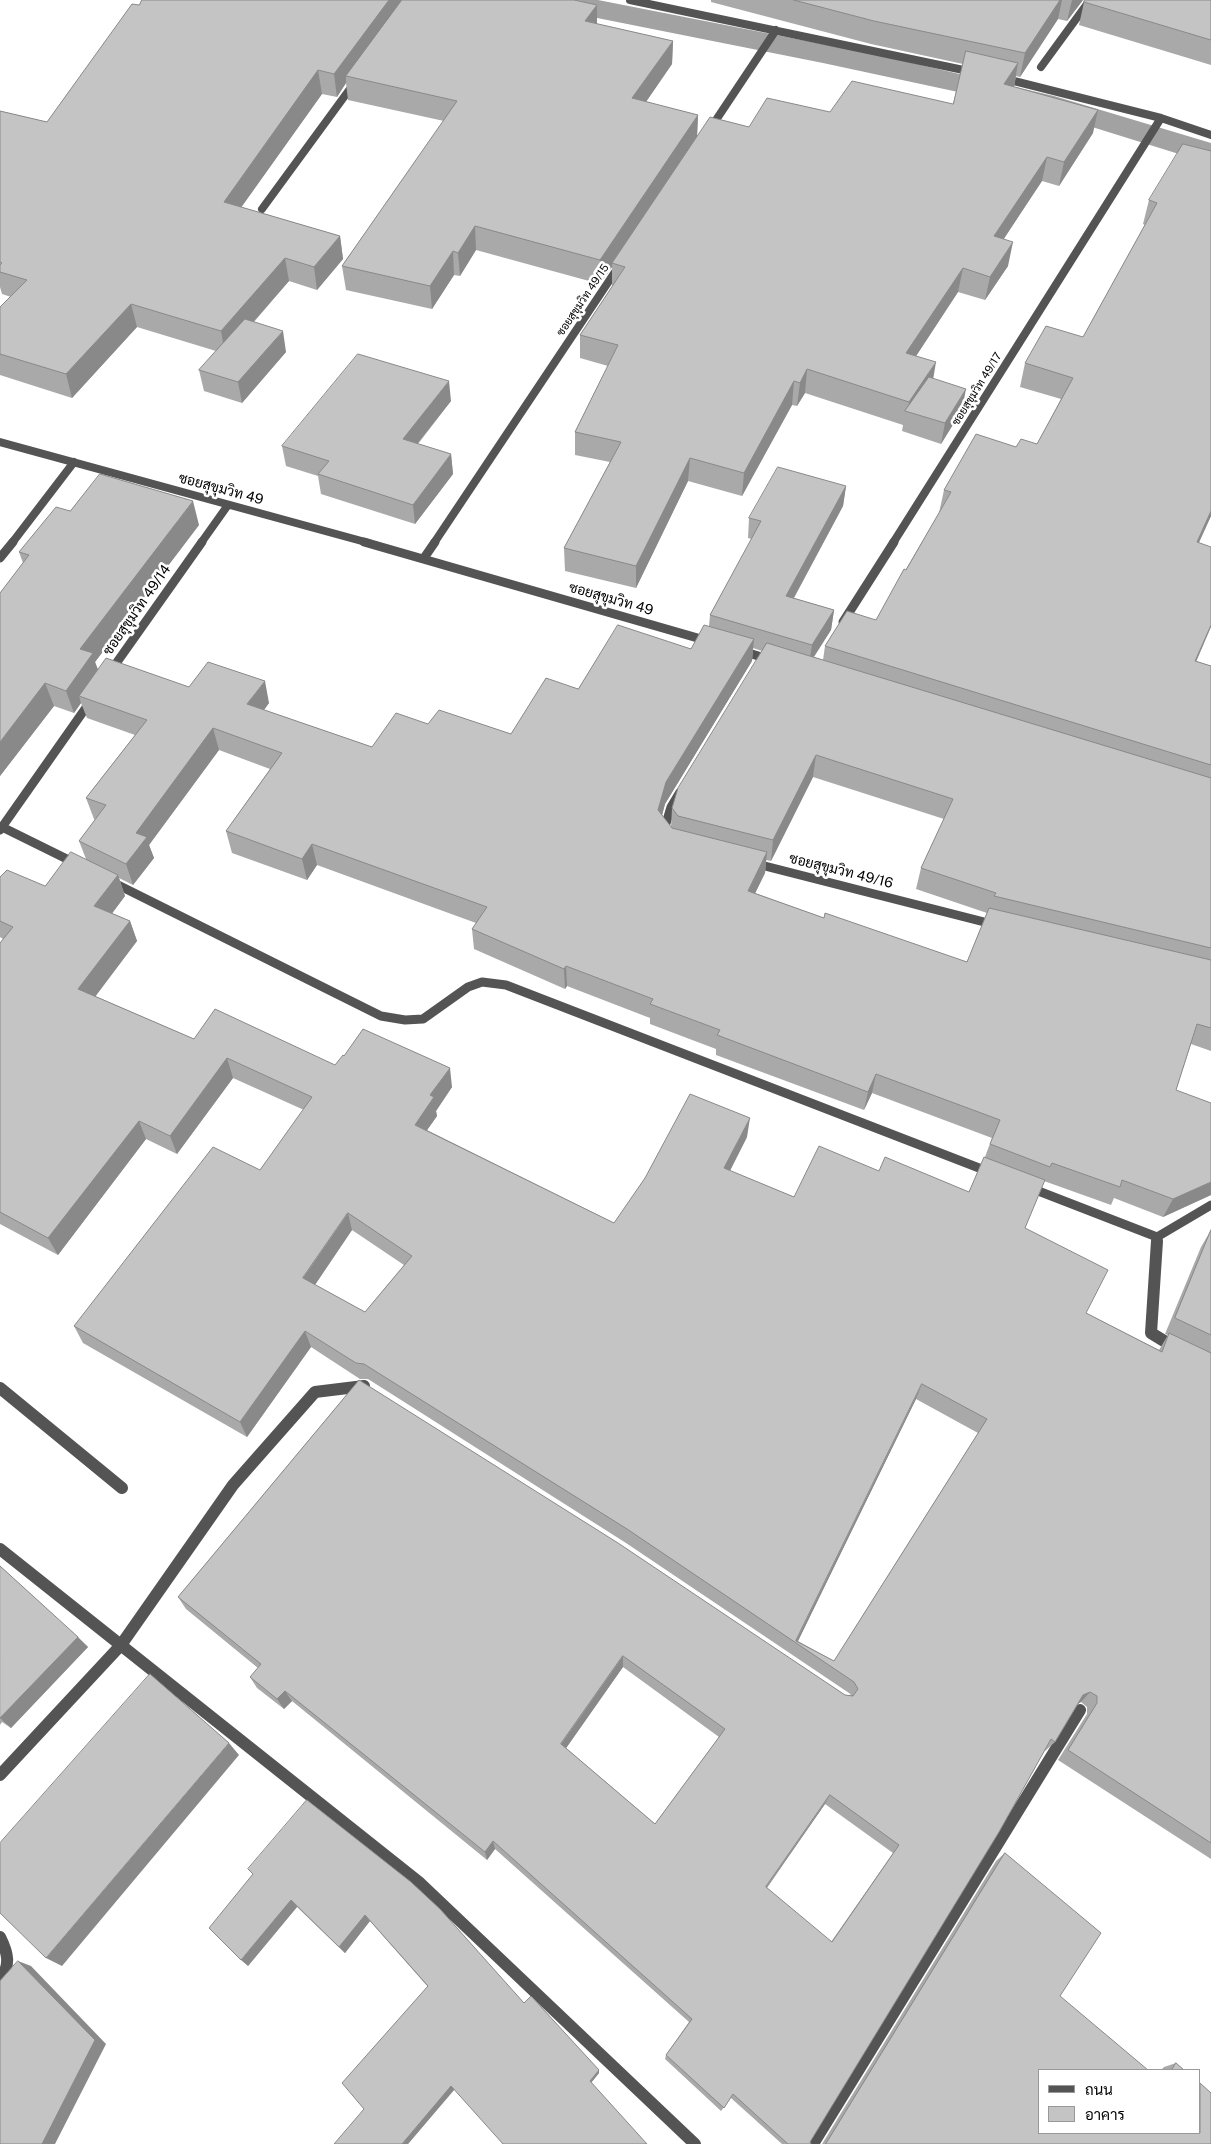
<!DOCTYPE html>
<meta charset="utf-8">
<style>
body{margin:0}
#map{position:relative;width:1211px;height:2144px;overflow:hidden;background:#fff;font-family:"Public Sans",Sarabun,sans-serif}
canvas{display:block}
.legend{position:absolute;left:1038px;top:2069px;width:162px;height:65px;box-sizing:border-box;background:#fff;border:1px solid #999;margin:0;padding:6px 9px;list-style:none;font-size:15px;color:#000}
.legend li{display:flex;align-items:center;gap:10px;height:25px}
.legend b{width:25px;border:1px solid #999}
</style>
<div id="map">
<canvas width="1211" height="2144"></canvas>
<ul class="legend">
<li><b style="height:6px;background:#545454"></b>ถนน</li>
<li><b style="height:14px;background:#c4c4c4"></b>อาคาร</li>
</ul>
</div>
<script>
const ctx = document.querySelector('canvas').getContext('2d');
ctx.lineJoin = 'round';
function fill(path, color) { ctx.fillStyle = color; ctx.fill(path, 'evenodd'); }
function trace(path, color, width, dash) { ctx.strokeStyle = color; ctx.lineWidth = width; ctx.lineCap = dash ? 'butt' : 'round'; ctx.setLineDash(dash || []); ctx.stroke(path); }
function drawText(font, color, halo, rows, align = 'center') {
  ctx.font = font + ' "Public Sans",Sarabun,sans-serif'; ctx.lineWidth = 5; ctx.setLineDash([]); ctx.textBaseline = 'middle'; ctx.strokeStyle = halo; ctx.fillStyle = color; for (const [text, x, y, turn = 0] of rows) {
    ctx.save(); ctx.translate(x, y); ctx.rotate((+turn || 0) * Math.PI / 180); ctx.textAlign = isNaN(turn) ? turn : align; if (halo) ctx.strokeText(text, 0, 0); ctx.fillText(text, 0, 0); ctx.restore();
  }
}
const canal = new Path2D(`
 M537 0H598L878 55 1054 96 1211 143V164L1060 117 986 98 823 63 552 9 541 6Z`);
const minorFar2 = new Path2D(`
 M630 0 973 72
 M1041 67 1090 0
 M1002 78 1161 118 1211 135
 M710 129 776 30
 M262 209 355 82
 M0 442 369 543
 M12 543 74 462
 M201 543 228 505
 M434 543 619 266
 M893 543 1161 118`);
const minorFar1 = new Path2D(`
 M364 542 708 641
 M0 558 13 542
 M424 558 435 542
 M843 622 894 542
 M739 650 771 660
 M110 672 202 542
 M2 827 77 864
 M0 830 92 699
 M666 833 664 830 671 807 680 792
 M753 863 996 925
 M110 881 381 1016 405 1020 423 1019 468 987 482 982 506 985 992 1173
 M1028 1187 1157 1237 1211 1205
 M1157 1242V1237`);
const minor = new Path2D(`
 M1157 1241 1151 1333 1174 1347
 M0 1388 122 1488
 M0 1549 420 1883 695 2144
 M0 1775 121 1645 233 1485 315 1392 364 1386
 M0 1937C8 1953 11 1965 0 1980
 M813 2144 1080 1710`);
const wall = new Path2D(`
 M582 0 580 1 597 5V24L673 41 672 64 646 102 698 115 697 136 830 112 953 104 963 64 871 44 711 2V0H1083L1067 21 1058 19 1020 77 1016 76 1014 87 1093 133 1059 186 1042 181 1003 239 1008 266 985 300 958 292 916 356 933 379 962 410 941 444 902 431 903 425 805 393 797 406 792 405 742 496 688 481 636 588 565 571 564 548 610 462 575 455V432L608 366 580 358V335L612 287V267L600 284 476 250 460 276 454 275 432 309 346 290 342 266 444 121 348 100 346 83 337 97 322 94 241 207 340 236 343 259 317 290 289 281 254 322 286 352 242 403 204 391 199 370 216 351 137 327 72 398 0 375V307L11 297 2 294 0 287V111L47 122 139 5Z
 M1211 0V65L1079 25 1084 2Z
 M1211 151V516L1199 543 1196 661 1211 666V1051L1191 1044 1176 1090 1211 1195 1163 1217 1114 1198 1111 1205 1044 1181 1025 1228 1086 1313 1159 1350 1168 1335 1165 1334 1201 1247 1211 1230V1859L1058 1760 1087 1714V1707L1081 1702 1078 1704 1055 1742 1045 1751H1044L810 2142 811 2144H782L731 2098 721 2111 665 2059 666 2055 689 2022 495 1849 487 1860 292 1701 284 1709 257 1688 250 1677 258 1668 186 1609 178 1597 359 1380 845 1695H851L849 1693 626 1543 368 1379H360L311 1347 247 1437 83 1343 74 1326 260 1170 304 1110 233 1078 177 1154 146 1139 58 1255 0 1224V943L3 939 0 937V877L45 886 86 859 79 841 95 820 94 819 86 798 135 735 87 718 81 703 74 713 54 706 0 776 23 563 19 552 70 511 199 525 95 662 98 669 189 687 269 703 264 710 372 747 428 724 511 734 578 689 691 649 709 626 710 615 752 539 748 538 749 518 846 486 843 506 794 598 834 610 831 630 814 657 823 660 825 646 876 620 939 513 944 490 1016 447 1037 444 1061 399 1020 387 1025 363 1083 337 1145 225 1143 224 1149 200ZM753 648 762 651 672 808 671 827 662 815 665 804 752 661ZM219 750 270 769 226 831 232 853 307 880 317 865 476 923 472 929 474 949 565 989 567 986 650 1018V1024L716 1049V1055L864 1110 872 1093 992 1138 985 1157 969 1192 879 1171 794 1197 730 1171 747 1137 614 1223 427 1130 437 1116 436 1111 452 1087 194 1039 95 996 137 941 130 921 112 913 125 896 119 878 133 885 154 858 149 845ZM813 777 944 819 921 868 916 889 987 913 967 962 824 918 755 893 765 873 766 860 771 861ZM352 1230 404 1265 365 1312 315 1285ZM916 1399 978 1433 834 1661 798 1641ZM623 1667 719 1737 655 1824 566 1748ZM825 1804 893 1853 831 1942 767 1888Z
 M451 401 418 444 451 454 453 474 415 524 321 494 318 476 286 466 282 446Z
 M0 1566 88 1647 11 1728 2 1722 0 1725Z
 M307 1800 599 2073 591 2083 454 2089 408 2144 364 2109 428 1987 370 1921 345 1953 297 1907 248 1966 253 1874Z
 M1005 1853 1060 1996 1040 2070 1211 2144H822L996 1861Z
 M1176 2063 1184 2070H1161L1164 2067Z`);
const shadedWall = new Path2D(`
 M389 0H408L346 76V83L337 97 334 74Z
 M1060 0H1062L1058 19 1020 77 1025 53Z
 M1072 0H1083L1067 21Z
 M597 5V28L585 21Z
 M673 41 672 64 632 122V98Z
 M1018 63 1014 87 1004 84Z
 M318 70 322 94 228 226 224 202Z
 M1098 110 1093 133 1059 186 1064 162Z
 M698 115 697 138 612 263V267L600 284V260Z
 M1047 157 1042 181 990 260 994 236Z
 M475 226 476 250 460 276 458 253Z
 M340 236 343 259 317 290 314 267Z
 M1013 242 1008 266 985 300 990 277Z
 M453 251 454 275 432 309 430 286Z
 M285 258 289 281 225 354 221 331Z
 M963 268 958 292 903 376 906 353Z
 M131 304 137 327 72 398 66 374Z
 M283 331 286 352 242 403 238 382Z
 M936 362 932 386 908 411 909 402Z
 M807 369 805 393 797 406 800 383Z
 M449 381 451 401 405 459 403 439Z
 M794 381 792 405 742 496 744 473Z
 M966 389 962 410 941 444 945 423Z
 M451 454 453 474 415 524 413 505Z
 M690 458 688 481 636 588V566Z
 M846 486 843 506 784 616 786 596Z
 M193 501 199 525 95 662 100 676 79 696 81 703 74 713 66 691 80 649Z
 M1211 511V516L1188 565 1197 542Z
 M834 610 831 630 809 664 812 645Z
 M1211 625V627L1187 683 1195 661Z
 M754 639 752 661 665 804 658 831V810L666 782Z
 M265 681 269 703 252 726 247 704Z
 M45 683 54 706 0 776V742Z
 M213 728 219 750 149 845 154 858 133 885 126 864 136 833Z
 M816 755 813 777 771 861 773 840Z
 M312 844 317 865 307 880 302 859Z
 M767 852 765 873 746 912 748 891Z
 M118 875 125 896 102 927 94 906Z
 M130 921 137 941 86 1009 78 989Z
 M566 966 567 986 565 989 564 969Z
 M227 1058 233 1078 177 1154 170 1136Z
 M450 1068 452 1087 436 1111 437 1116 418 1143 415 1125 430 1095Z
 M876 1074 872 1093 864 1110 868 1092Z
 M750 1118 747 1137 722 1186 724 1168Z
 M139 1121 146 1139 58 1255 48 1238Z
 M1211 1182V1195L1163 1217 1173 1199Z
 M348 1213 352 1230 308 1295 303 1278Z
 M305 1331 311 1347 247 1437 240 1422Z
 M922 1384 916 1399 797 1643 796 1641Z
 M78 1637 88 1647 11 1728 0 1718Z
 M623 1656V1667L562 1754 561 1744Z
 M285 1691 292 1701 284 1709 277 1699Z
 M1090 1692 1081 1702 1073 1706 1083 1695Z
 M229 1743 239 1755 62 1966 46 1958Z
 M830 1795 825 1804 762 1894 766 1887Z
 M493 1841 495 1849 487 1860 485 1852Z
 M291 1900 297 1907 248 1966 241 1960Z
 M365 1915 370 1921 345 1953 339 1947Z
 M18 1961 31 1966 106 2044 55 2144H42Z
 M599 2070V2073L590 2084V2081Z
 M451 2086 455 2089 408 2144H402Z`);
const building = new Path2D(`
 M142 0H389L334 74 318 70 224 202 340 236 314 267 285 258 221 331 131 304 66 374 0 354V307L27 280 0 272V265L2 263 0 262V111L47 122 132 4 139 5Z
 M402 0H574L597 5 585 21 673 41 632 98 698 115 600 260 475 226 458 253 453 251 430 286 342 266 457 101 346 76Z
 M794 0H1060L1025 53 874 21Z
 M1085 0H1211V40L1084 2Z
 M966 51 1018 63 1004 84 1098 110 1064 162 1047 157 994 236 1013 242 990 277 963 268 906 353 936 362 909 402 807 369 800 383 794 381 744 473 690 458 636 566 564 548 621 442 575 432 618 345 580 335 625 267 612 263 710 117 749 127 767 98 830 112 852 81 953 104Z
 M1183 144 1211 151V511L1197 542 1211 547V625L1195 661 1211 666V765L825 646 847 611 876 620 904 569 906 570 951 492 944 490 976 434 1016 447 1021 439 1037 444 1073 378 1025 363 1046 326 1083 337 1157 203 1149 200Z
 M245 319 283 331 238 382 199 370Z
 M358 354 449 381 403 439 451 454 413 505 318 474 329 461 282 446Z
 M929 377 966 389 945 423 905 411Z
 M778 467 846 486 786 596 834 610 812 645 710 615 761 521 749 518Z
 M100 474 193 501 80 649 93 653 66 691 45 683 0 742V593L29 555 19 552 56 507 70 511Z
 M618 625 691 649 704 625 754 639 666 782 658 810 672 828 767 852 748 891 824 918 825 913 967 962 989 908 1211 960V1028L1197 1024 1176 1090 1211 1103V1182L1173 1199 1122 1180 1120 1187 1052 1163 1050 1167 990 1144 1000 1120 876 1074 868 1092 717 1035 720 1030 650 1004 653 999 566 966 564 969 472 929 487 907 312 844 302 859 226 831 282 753 213 728 136 833 147 837 126 864 79 841 106 805 86 798 147 720 79 696 106 658 189 687 208 662 265 681 247 704 372 747 396 713 428 724 439 710 511 734 546 678 578 689Z
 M767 643 1211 778V948L994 896 996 893 921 868 953 799 816 755 773 840 678 816 672 808 678 788Z
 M71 852 118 875 94 906 130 921 78 989 194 1039 215 1009 335 1065 343 1055 344 1056 363 1029 450 1068 430 1095 434 1097 415 1125 614 1223 645 1178 690 1094 750 1118 724 1168 794 1197 819 1146 879 1171 885 1157 969 1192 984 1157 1045 1180 1025 1228 1108 1270 1086 1313 1162 1352 1169 1333 1211 1353V1843L1068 1750 1097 1703V1696L1090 1692 1083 1695 1055 1742 1051 1739 999 1832 810 2142 811 2144H788L733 2094 724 2108 666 2055 692 2019 493 1841 485 1852 285 1691 277 1699 250 1677 261 1664 178 1597 359 1380 618 1543 845 1695 853 1696 858 1689 854 1682 627 1529 364 1364 356 1363 305 1331 240 1422 74 1326 213 1147 260 1170 312 1097 227 1058 170 1136 139 1121 48 1238 0 1212V943L13 927 0 921V877L7 870 45 886ZM348 1213 412 1256 365 1312 303 1278ZM922 1384 987 1419 834 1661 796 1641ZM623 1656 725 1729 655 1824 561 1744ZM830 1795 899 1845 832 1942 766 1887Z
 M1211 1230V1335L1175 1318Z
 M0 1566 78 1637 0 1718Z
 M150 1674 229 1743 46 1958 0 1913V1843Z
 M307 1800 411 1882 440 1909 524 2003 531 1996 599 2070 590 2081 647 2144H503L451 2086 402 2144H334L364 2109 342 2083 428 1986 365 1915 339 1947 291 1900 241 1960 209 1928 253 1874 248 1869Z
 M1005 1853 1101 1933 1060 1996 1148 2070H1040V2133H1200V2083L1211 2093V2144H826Z
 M18 1961 95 2040 42 2144H0V1981Z
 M1176 2063 1184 2070H1172Z`);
const farStreetnames = [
 ["ซอยสุขุมวิท 49/15",583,300,-56],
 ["ซอยสุขุมวิท 49/17",977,389,-58]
];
const streetNames = [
 ["ซอยสุขุมวิท 49",221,489,15],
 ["ซอยสุขุมวิท 49",611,599,16],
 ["ซอยสุขุมวิท 49/14",137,610,-55],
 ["ซอยสุขุมวิท 49/16",841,871,14]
];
fill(canal, '#a2a2a2');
trace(minorFar2, '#545454', 8);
trace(minorFar1, '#545454', 9);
trace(minor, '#545454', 12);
fill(wall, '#a9a9a9');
fill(shadedWall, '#898989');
fill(building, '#c4c4c4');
trace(building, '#898989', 1);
drawText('11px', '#000', '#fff', farStreetnames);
drawText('14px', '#000', '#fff', streetNames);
</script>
